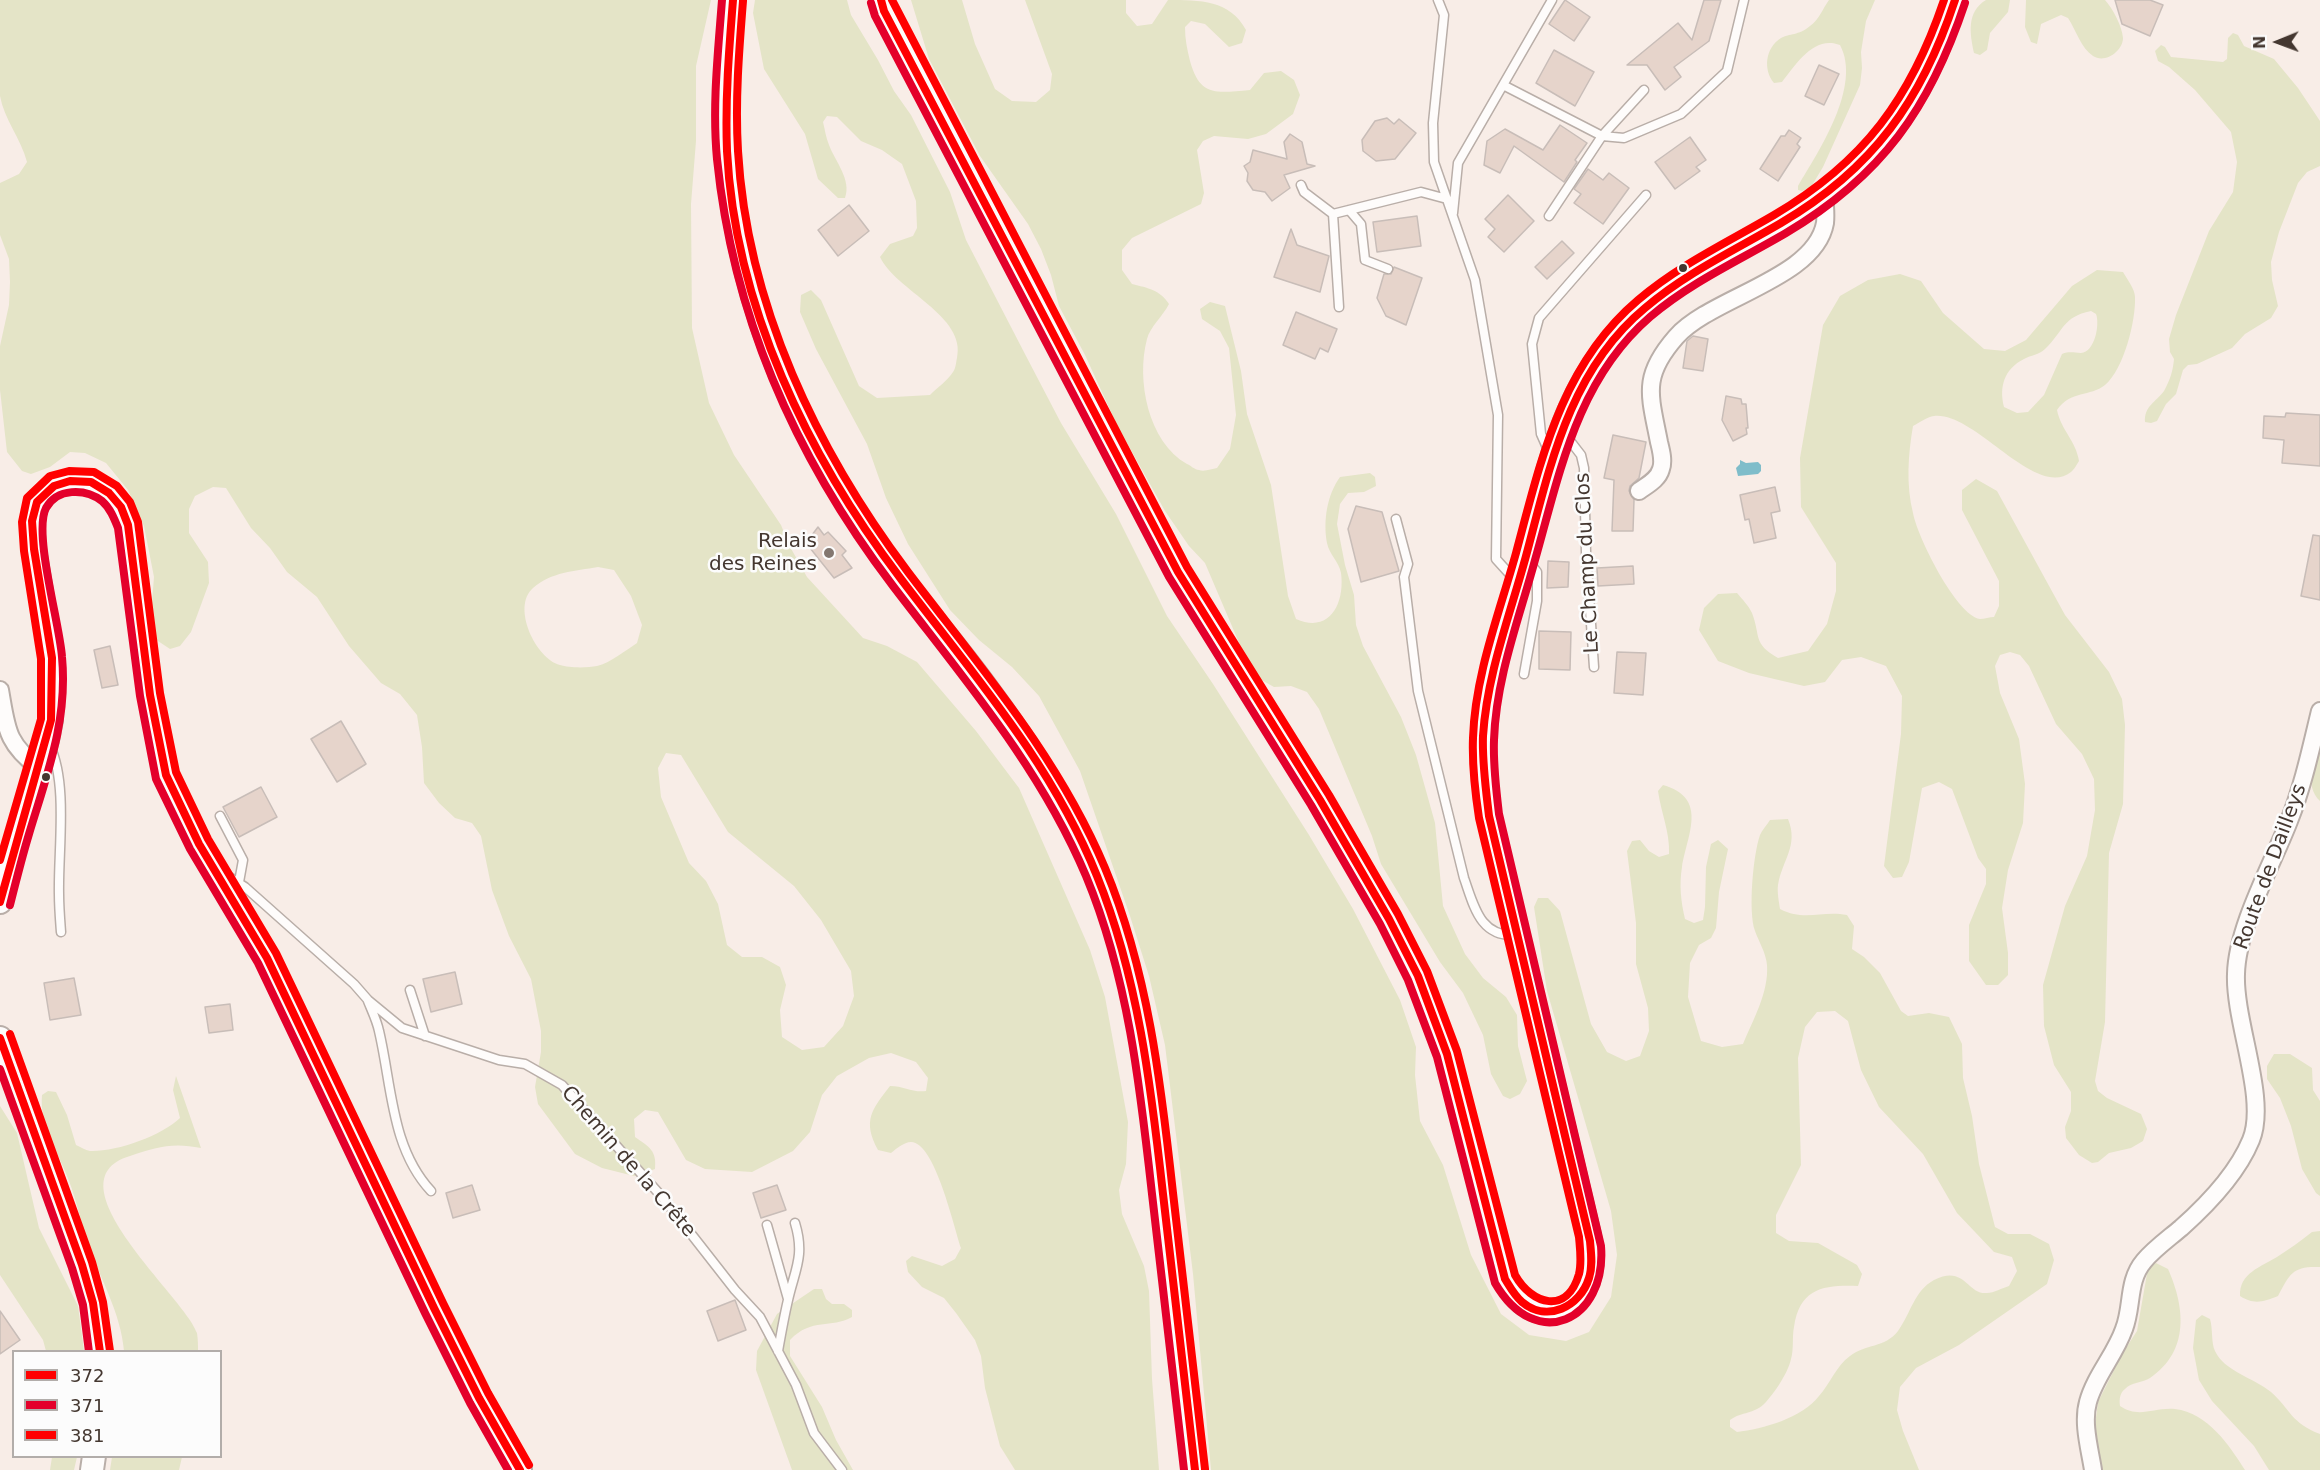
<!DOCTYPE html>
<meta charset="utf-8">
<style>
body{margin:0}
#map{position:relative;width:2320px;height:1470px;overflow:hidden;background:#f8ede7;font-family:"DejaVu Sans",sans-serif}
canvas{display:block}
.legend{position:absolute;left:12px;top:1350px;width:210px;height:108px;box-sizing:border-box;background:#fcfcfc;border:2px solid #b2adaa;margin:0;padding:8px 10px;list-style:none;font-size:18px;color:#443730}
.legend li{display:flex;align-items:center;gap:12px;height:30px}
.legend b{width:30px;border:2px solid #b2adaa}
.north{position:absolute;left:2248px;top:12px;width:60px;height:60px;-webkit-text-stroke:4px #fcfcfc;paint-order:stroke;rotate:269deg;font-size:16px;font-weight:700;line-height:24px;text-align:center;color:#443730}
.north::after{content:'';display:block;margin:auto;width:21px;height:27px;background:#443730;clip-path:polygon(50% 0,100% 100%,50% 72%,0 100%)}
</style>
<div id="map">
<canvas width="2320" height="1470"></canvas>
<ul class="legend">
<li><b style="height:8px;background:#f00"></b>372</li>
<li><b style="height:8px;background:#e4002b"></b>371</li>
<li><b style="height:8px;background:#f00"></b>381</li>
</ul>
<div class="north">N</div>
</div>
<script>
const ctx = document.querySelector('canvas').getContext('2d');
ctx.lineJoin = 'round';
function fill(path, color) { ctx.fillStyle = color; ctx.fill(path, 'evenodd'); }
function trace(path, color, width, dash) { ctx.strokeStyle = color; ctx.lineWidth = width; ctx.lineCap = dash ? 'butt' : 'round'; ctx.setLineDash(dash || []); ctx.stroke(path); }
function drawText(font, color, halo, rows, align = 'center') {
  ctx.font = font + ' "DejaVu Sans",sans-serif'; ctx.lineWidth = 5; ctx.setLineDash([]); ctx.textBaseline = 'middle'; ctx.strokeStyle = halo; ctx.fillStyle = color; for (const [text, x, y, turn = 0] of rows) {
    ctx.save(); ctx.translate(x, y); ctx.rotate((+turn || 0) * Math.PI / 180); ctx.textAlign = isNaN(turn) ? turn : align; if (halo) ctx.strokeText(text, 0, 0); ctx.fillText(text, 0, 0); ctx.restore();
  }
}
const green = new Path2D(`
 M0 0H711L696 66V141L691 204 692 328 709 403 734 455 781 525 789 545 807 577 863 638 887 646 917 662 976 731 1019 788 1090 950 1105 997 1128 1122 1126 1164 1119 1190 1122 1214 1144 1266 1149 1291 1152 1379 1159 1470H1015L1000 1446 985 1388 981 1356 975 1340 956 1313 944 1298 922 1287 908 1272 906 1261 912 1256 942 1266 955 1259 961 1248C954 1228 935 1142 911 1142 904 1142 896 1149 891 1153L878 1150C862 1121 872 1109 890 1086 904 1086 913 1093 926 1091L928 1078 916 1062 891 1053 869 1058 837 1076 822 1095 810 1132 793 1151 752 1172 705 1169 686 1160 658 1112 645 1110 634 1119 635 1137C649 1147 657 1150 655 1169L634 1176 602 1168 575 1154 538 1104 535 1087 541 1052V1031L531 979 509 936 492 890 481 836 472 823 455 818 439 803 424 783 422 747 417 715 400 694 381 683 349 646 317 597 287 572 270 548 251 528 226 488 213 487 195 496 189 509V533L208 562 209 583 191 632 180 646 170 649 155 639 151 615 154 577 144 526 128 490 106 463 85 453 70 452 50 467 31 474 22 471 7 452 0 390V346L9 305 10 282 9 259 0 235V183L19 174 27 162C21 139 4 119 0 96ZM598 567 614 570 631 596 642 625 637 643C626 650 610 663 597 666 587 668 569 668 560 665 536 659 511 607 533 588 551 572 575 571 598 567ZM666 753 681 755 728 832 794 886 821 920 851 971 854 996 843 1026 824 1047 802 1050 782 1037 780 1010 786 985 780 967 762 957H742L727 945 718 904 706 881 689 863 661 797 658 768Z
 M755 0H847L851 15 878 60 894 91 911 115 950 192 966 240 1026 356 1061 423 1116 514 1167 616 1213 684 1309 835 1353 909 1400 1000 1416 1047 1415 1075 1420 1121 1443 1165 1471 1255 1501 1314 1529 1335 1566 1341 1589 1332 1611 1297 1617 1255 1611 1211 1547 991 1534 907 1538 898H1548L1560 911 1591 1024 1607 1052 1626 1061 1640 1056 1649 1031 1648 1008 1636 964V923L1627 851 1632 841 1640 840 1649 851 1659 857 1669 854C1670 832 1661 813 1658 791L1663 785C1709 798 1687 835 1682 867 1679 885 1681 902 1685 919L1694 923 1703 920 1705 907 1706 867 1711 844 1718 840 1728 849 1719 892 1716 928 1711 938 1699 945 1690 963 1688 997 1701 1041 1722 1047 1743 1044C1753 1020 1769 992 1767 965 1766 953 1759 942 1755 931 1748 912 1753 855 1760 835 1762 830 1767 825 1770 820L1788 819C1799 846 1782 860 1778 885 1777 892 1779 902 1780 909 1805 922 1822 910 1847 915L1854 926 1852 949 1864 957 1880 973 1901 1011 1908 1016 1929 1013 1949 1017 1962 1044 1963 1078 1972 1116 1979 1164 1995 1227 2008 1234H2030L2049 1244 2054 1260 2047 1284 1959 1345 1916 1368 1900 1387 1897 1410 1903 1431 1919 1470H1211L1193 1274 1165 1045 1149 976 1130 916 1080 771 1039 696 1012 667 979 640 950 610 908 544 886 498 867 444 816 349 800 312 801 295 811 290 821 300 859 386 877 398 930 395C937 388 948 380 953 372 956 368 956 362 957 358 967 316 895 290 880 257L890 244 913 236 917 228 916 201 902 164 882 150 861 141 837 117 827 116 823 122C825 130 826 138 829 145 835 161 852 180 845 198H838L818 179 805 134 764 69 753 13ZM1835 1011 1848 1021 1861 1070 1879 1107 1923 1154 1957 1213 1994 1252 2012 1257 2017 1271 2009 1286C2002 1288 1994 1293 1987 1293 1967 1295 1965 1264 1934 1280 1914 1291 1911 1313 1898 1331 1885 1348 1865 1344 1850 1356 1836 1366 1830 1384 1819 1396 1802 1418 1763 1429 1737 1432L1730 1427V1420C1742 1411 1754 1415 1766 1402 1775 1392 1788 1373 1791 1359 1794 1349 1792 1337 1794 1327 1800 1287 1825 1285 1858 1286L1862 1274 1857 1265 1818 1243 1789 1241 1776 1233V1215L1801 1165 1798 1058 1805 1027 1817 1012Z
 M911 0H962L975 44 995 89 1012 101 1036 102 1050 90 1052 74 1025 0H1126V13L1137 26 1152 24 1168 0C1200 0 1230 0 1246 30L1242 43 1229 47 1205 24 1191 21 1185 27C1185 39 1187 49 1190 61 1200 97 1216 93 1250 90L1264 73 1281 71 1294 80 1300 95 1293 114 1266 134 1248 139 1214 136 1203 141 1197 150 1204 193 1201 204 1132 238 1122 250V270L1132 284C1148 288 1160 290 1169 304 1163 316 1150 327 1147 339 1136 380 1148 442 1187 464 1190 465 1195 470 1199 470 1204 472 1212 469 1217 468L1230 449 1236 415 1229 348 1220 331 1202 319 1200 309 1210 302 1225 306 1241 371 1247 414 1271 485 1288 596 1296 619C1330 634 1345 603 1341 573 1339 562 1329 554 1327 543 1323 521 1327 495 1340 477L1370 473 1375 477 1376 486 1364 492 1348 493 1340 504 1337 524 1345 565 1354 595 1356 625 1363 646 1401 717 1416 755 1435 823 1443 906 1465 954 1483 978 1506 997 1517 1015 1518 1046 1527 1081 1520 1094 1510 1099 1503 1096 1491 1074 1483 1035 1463 993 1440 962 1381 864 1372 836 1319 709 1307 692 1291 686 1274 687 1258 678 1243 652 1205 563 1189 546 1165 511 1117 425 1085 355 1059 306 1051 275 1041 249 1028 224 980 156 929 59Z
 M1829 0H1875L1866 21 1861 52 1862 68 1860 85 1823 167 1811 187 1802 191 1798 190V186C1819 151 1862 86 1840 45 1814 35 1796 64 1782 82L1774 83C1763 70 1765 48 1781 38 1790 33 1798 36 1810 26 1819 20 1823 8 1829 0Z
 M1986 0H2010L2008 12 1990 33 1987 50 1980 55 1974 53C1970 34 1966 12 1986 0Z
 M2026 0H2105C2113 9 2122 26 2123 38 2123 51 2105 64 2093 56 2081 48 2076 30 2068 18L2061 15 2041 24 2037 44 2031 42 2025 27Z
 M2233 33 2238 35 2244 46 2274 59 2298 88 2320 121V166L2307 172 2298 183 2279 232 2271 262 2272 280 2278 306 2271 318 2245 334 2232 348 2197 364 2188 365 2183 370 2176 394 2166 404 2157 421 2151 423 2145 422C2144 406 2156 402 2164 391 2170 380 2173 371 2174 359L2170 352 2169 339 2176 315 2209 231 2233 192 2237 162 2231 132 2195 90 2169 67 2158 61 2155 51 2161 45 2165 47 2171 57 2223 62 2227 59 2228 38Z
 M2097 270 2123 272C2127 279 2135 289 2135 297 2136 320 2124 369 2105 385 2090 397 2071 390 2057 410 2061 430 2076 441 2079 461 2077 464 2074 470 2071 472 2035 500 1975 411 1934 416 1927 417 1919 423 1913 426 1908 455 1906 485 1913 513 1917 536 1956 615 1980 619 1984 619 1990 617 1994 617L1999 606V581L1962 510V490L1976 479 1997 491 2065 615 2109 672 2122 699 2125 725 2123 804 2109 853 2105 1022 2095 1081 2098 1091 2107 1098 2141 1114 2147 1129 2143 1141 2131 1148 2109 1153 2098 1162 2092 1163 2079 1155 2066 1138 2065 1127 2071 1111V1092L2054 1065 2044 1026 2043 985 2065 906 2087 856 2095 810 2094 779 2082 754 2056 724 2029 666 2020 655 2010 652 2000 655 1995 666 2000 693 2019 739 2025 784 2023 823 2008 870 2002 908 2008 953V975L1998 985H1986L1969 961V925L1986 884V869L1978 858 1952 789 1939 782 1922 788 1909 862 1902 877 1893 878 1884 866 1901 734 1902 696 1886 666 1861 657 1842 660 1825 682 1804 686 1749 673 1718 661 1699 630 1704 608 1718 594 1737 593C1742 599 1749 606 1752 613 1761 636 1752 643 1778 658L1808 651 1827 624 1836 591V563L1801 507 1800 458 1823 325 1840 296 1868 280 1900 274 1921 281 1943 313 1984 349 2005 351 2026 340 2072 286ZM2091 311 2096 314C2100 324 2095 352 2081 353 2074 353 2070 351 2062 354L2044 395 2028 412 2017 413 2004 407C1999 387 2004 369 2024 359 2031 355 2039 355 2045 349 2064 331 2062 317 2091 311Z
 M2320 740V801C2303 785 2315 759 2320 740Z
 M2274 1054H2290L2312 1068 2313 1090 2320 1101V1196L2316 1193 2302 1169 2291 1126 2280 1098 2267 1079V1066Z
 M176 1076 201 1148C173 1142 156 1147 130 1156 46 1181 187 1299 197 1333 198 1339 198 1346 198 1351H124C121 1313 100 1279 88 1243 81 1223 77 1202 69 1181 59 1153 39 1126 42 1095L48 1091 56 1092 67 1115 76 1145C81 1147 85 1150 90 1151 116 1152 161 1136 180 1118L173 1090Z
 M0 1106 17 1133 39 1228 78 1306 84 1351H46L43 1340 0 1275Z
 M2320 1231V1267C2293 1266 2290 1273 2278 1296 2263 1302 2254 1305 2240 1296 2239 1273 2261 1267 2277 1257 2289 1249 2301 1241 2312 1232Z
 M2156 1263 2168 1269C2185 1307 2190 1351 2150 1378 2143 1383 2131 1382 2125 1389 2120 1393 2119 1399 2120 1406 2139 1419 2154 1407 2175 1409 2208 1413 2229 1445 2245 1470H2098L2095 1425 2098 1402 2122 1354 2137 1331 2148 1268Z
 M814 1289H822L826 1299 832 1304H844L852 1310V1317C831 1329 812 1317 790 1340V1356L822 1407 836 1440 853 1470H792L756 1370 757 1351 777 1314Z
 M2202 1315 2210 1319C2213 1329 2211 1343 2215 1351 2224 1371 2254 1378 2271 1392 2291 1410 2291 1423 2320 1434V1470H2269L2254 1446 2212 1401 2199 1380 2193 1348 2196 1320Z
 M52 1457H77L74 1470H50Z
 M112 1457V1456L182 1457 179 1470H110Z`);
const water = new Path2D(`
 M1740 460 1746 463 1758 462 1761 465V471L1758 474 1738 476 1736 468 1740 464Z`);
const building = new Path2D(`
 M1565 0 1590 17 1574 41 1549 24Z
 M1704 0H1721L1709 41 1674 67 1681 77 1665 90 1647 65H1627L1678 23 1692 40Z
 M2115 0H2150L2163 5 2150 36 2122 24Z
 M1554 50 1594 72 1575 106 1536 83Z
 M1819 65 1839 74 1824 105 1805 96Z
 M1387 118 1394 124 1399 119 1416 133 1395 159 1376 161 1363 151 1362 140 1375 121Z
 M1560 125 1587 143 1575 160 1577 162 1564 182 1514 146 1500 173 1484 165 1487 141 1505 129 1543 150Z
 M1789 130 1801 138 1797 144 1800 147 1778 181 1760 169 1781 136H1785Z
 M1290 134 1302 142 1307 164 1315 166 1284 175 1290 188 1272 201 1265 192 1253 190 1247 181 1248 173 1244 166 1250 162 1253 150 1287 159 1284 142Z
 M1690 137 1706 160 1696 167 1700 171 1675 189 1655 162Z
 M1588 169 1603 180 1609 173 1629 188 1603 224 1574 203 1581 194 1574 189Z
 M1508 195 1534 221 1504 252 1488 237 1495 229 1485 219Z
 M849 205 869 231 838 256 818 230Z
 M1417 216 1421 246 1377 252 1373 222Z
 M1291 229 1297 245 1329 256 1320 292 1274 277Z
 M1562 241 1574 253 1547 279 1535 267Z
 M1394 267 1422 278 1406 325 1386 316 1377 298 1384 274H1391Z
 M1296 312 1337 329 1328 352 1320 348 1315 359 1283 345Z
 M1693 336 1708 339 1703 371 1683 368 1687 341Z
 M1726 396 1741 399 1742 404H1746L1748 428H1746L1747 434 1733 441 1722 420Z
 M2286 413 2320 415V466L2282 463 2284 440 2263 438 2264 416 2285 417Z
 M1613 435 1646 442 1639 478 1630 486 1629 491 1634 500 1633 531H1612L1614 480 1604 478Z
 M1775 487 1780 511 1771 513 1776 538 1754 543 1749 519 1745 520 1740 495Z
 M1356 506 1382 512 1399 571 1361 582 1348 529Z
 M818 527 824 535 828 532 846 551 842 555 852 568 834 578 806 543Z
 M2313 535 2320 536V600L2301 596Z
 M1548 561 1569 562 1568 587 1547 588Z
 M1633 566 1634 584 1598 586 1597 568Z
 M1539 631 1571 632 1570 670 1539 669Z
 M110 646 118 685 102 688 94 650Z
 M1617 652 1646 653 1643 695 1614 693Z
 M341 721 366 764 337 782 311 739Z
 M261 787 277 817 239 837 223 807Z
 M455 972 462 1004 431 1012 423 979Z
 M74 978 81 1015 50 1020 44 983Z
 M230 1004 233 1030 209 1033 205 1007Z
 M472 1185 480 1210 453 1218 446 1193Z
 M777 1185 786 1210 761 1218 753 1193Z
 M735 1300 746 1330 718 1341 707 1311Z
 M0 1311 20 1340 0 1354Z`);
const lane = new Path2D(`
 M1438 0 1444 15 1433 123 1434 162 1475 280 1498 415 1496 559 1515 580
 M1503 85 1602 136 1624 138 1681 114 1727 71 1744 0
 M1301 185 1304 192 1333 214
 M1349 210 1361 224 1365 260 1388 269
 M1453 213 1458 163 1552 0
 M1549 216 1602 136 1644 90
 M1339 307 1333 214 1421 192 1447 199
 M1564 433 1581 455 1584 468 1586 552 1594 667
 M1549 452 1541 434 1532 344 1539 318 1646 195
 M1396 519 1408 564 1404 577 1418 691 1464 878C1474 906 1480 938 1517 935
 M1524 674 1537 601V572L1527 559
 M50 746C68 784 58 851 59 894 59 907 60 919 61 932
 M220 816 243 860 239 882
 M223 873 245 887 354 984 368 1000 402 1028 499 1060 525 1064 562 1085 663 1198 735 1290 760 1317 796 1385 814 1433 842 1470
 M410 990 425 1036
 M368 1001C372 1011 377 1021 379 1031 392 1086 391 1148 431 1191
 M767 1225 788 1299
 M778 1351C781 1334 784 1317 788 1300 795 1269 805 1256 795 1223`);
const street = new Path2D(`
 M1639 491C1647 485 1658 480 1661 469 1664 461 1661 450 1659 442 1650 395 1641 377 1676 337 1711 297 1815 279 1825 223 1826 214 1825 204 1824 195
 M0 690C7 729 6 743 39 768
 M2093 1470C2090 1450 2082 1423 2088 1402 2095 1376 2115 1355 2124 1329 2133 1306 2127 1281 2144 1261 2154 1249 2168 1239 2181 1228 2208 1204 2237 1174 2251 1140 2268 1099 2234 1022 2236 974 2237 927 2272 865 2289 821 2303 786 2311 748 2320 711`);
const secondary = new Path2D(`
 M733 0C703 213 766 395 891 566 921 607 954 644 984 685 1028 744 1069 807 1097 876 1138 977 1151 1086 1163 1194 1174 1286 1184 1378 1195 1470
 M881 0 884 11 1178 572 1320 800 1389 919 1418 976 1447 1054 1505 1279C1523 1320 1570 1326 1588 1281 1593 1267 1591 1250 1589 1235L1489 816C1485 786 1481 756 1484 726 1489 668 1511 611 1526 555 1549 469 1563 386 1630 321 1667 285 1715 261 1759 236 1787 220 1815 204 1839 184 1897 137 1934 70 1955 0
 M0 902 16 840 47 740 51 720 52 658 34 549 32 521 37 502 54 486 70 481 91 482 109 493 121 507 128 525 150 695 166 775 199 844 267 958 434 1308 479 1398 520 1470
 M0 1038 82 1265 93 1303 100 1352
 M92 1470 94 1456`);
const bus1 = new Path2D(`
 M733 0C729 50 725 100 727 151 735 306 808 457 901 579 973 674 1052 764 1097 876 1138 977 1151 1086 1163 1194 1174 1286 1184 1378 1195 1470
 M881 0 884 11 1178 572 1320 800 1389 919 1418 976 1447 1054 1505 1279C1510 1287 1514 1295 1522 1302 1547 1323 1580 1307 1589 1278 1593 1266 1591 1253 1590 1241L1489 816C1486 790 1482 763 1483 736 1487 674 1510 615 1526 556 1550 466 1569 371 1645 308 1686 273 1735 250 1781 223 1873 169 1922 100 1955 0
 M0 902 51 720 52 658 34 549 32 521 37 502 54 486 70 481 91 482 109 493 121 507 128 525 150 695 166 775 199 844 267 958 434 1308 479 1398 520 1470
 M0 1038 82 1265 93 1303 100 1352`);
const bus2 = new Path2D(`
 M722 0C718 53 712 106 717 159 733 317 797 460 893 586 964 679 1040 767 1086 876 1128 977 1140 1086 1152 1194 1163 1286 1174 1378 1184 1470
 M871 3 875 16 1169 577 1311 805 1380 924 1408 980 1437 1057 1495 1283C1536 1354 1607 1321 1601 1246L1499 814C1496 789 1493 765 1494 740 1496 678 1519 619 1535 560 1560 472 1577 380 1650 317 1691 282 1740 260 1786 233 1882 176 1930 108 1965 3
 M10 905C16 881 22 857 29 834 47 774 68 721 62 657 60 625 33 533 46 508 57 488 85 488 102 501 110 508 114 518 118 528L140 696 156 779 190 849 258 963 425 1313 470 1403 508 1470
 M0 1069 72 1268 83 1305 89 1352`);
const bus3 = new Path2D(`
 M892 0 1187 567 1329 795 1398 914 1427 971 1457 1051 1515 1275C1532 1305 1567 1315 1579 1274 1582 1262 1580 1249 1579 1237L1479 818C1475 792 1472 765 1473 738 1475 675 1499 614 1516 553 1541 460 1561 365 1638 300 1679 265 1728 242 1774 215 1864 162 1911 98 1944 0
 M743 1C739 51 735 101 738 151 747 305 817 451 908 572 980 667 1058 756 1105 868 1148 971 1161 1083 1173 1193 1184 1285 1195 1377 1205 1469
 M0 860 41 719V659L24 551 22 522 27 498 50 476 69 471 94 472 117 486 130 502 138 522 160 693 176 772 208 839 276 953 443 1303 488 1393 529 1465
 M10 1034 92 1262 103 1302 110 1351`);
const markers = [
 [1683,268,5,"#443730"],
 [829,553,6,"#837770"],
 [46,777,5,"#443730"]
];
const poiNames = [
 ["Relais",817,542],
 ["des Reines",817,565]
];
const streetNames = [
 ["Le Champ du Clos",1588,563,-93],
 ["Route de Dailleys",2271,867,-70],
 ["Chemin de la Crête",628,1162,49]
];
fill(green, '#e4e4c7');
fill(water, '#7fbdca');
fill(building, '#e6d4cb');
trace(building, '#c8bdb8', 1.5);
trace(lane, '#b9aea8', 11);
trace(street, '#b9aea8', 20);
trace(secondary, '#b9aea8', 26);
trace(lane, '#fefcfb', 8);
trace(street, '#fefcfb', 16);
trace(secondary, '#fefcfb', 22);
trace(bus1, '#f00', 8);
trace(bus2, '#e4002b', 8);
trace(bus3, '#f00', 8);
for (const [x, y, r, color] of markers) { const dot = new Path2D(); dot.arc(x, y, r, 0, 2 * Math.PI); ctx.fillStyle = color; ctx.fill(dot); trace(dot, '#fcfcfc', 2); }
drawText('20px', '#443730', '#fcfcfc', poiNames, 'right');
drawText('20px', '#443730', '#fcfcfc', streetNames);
</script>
